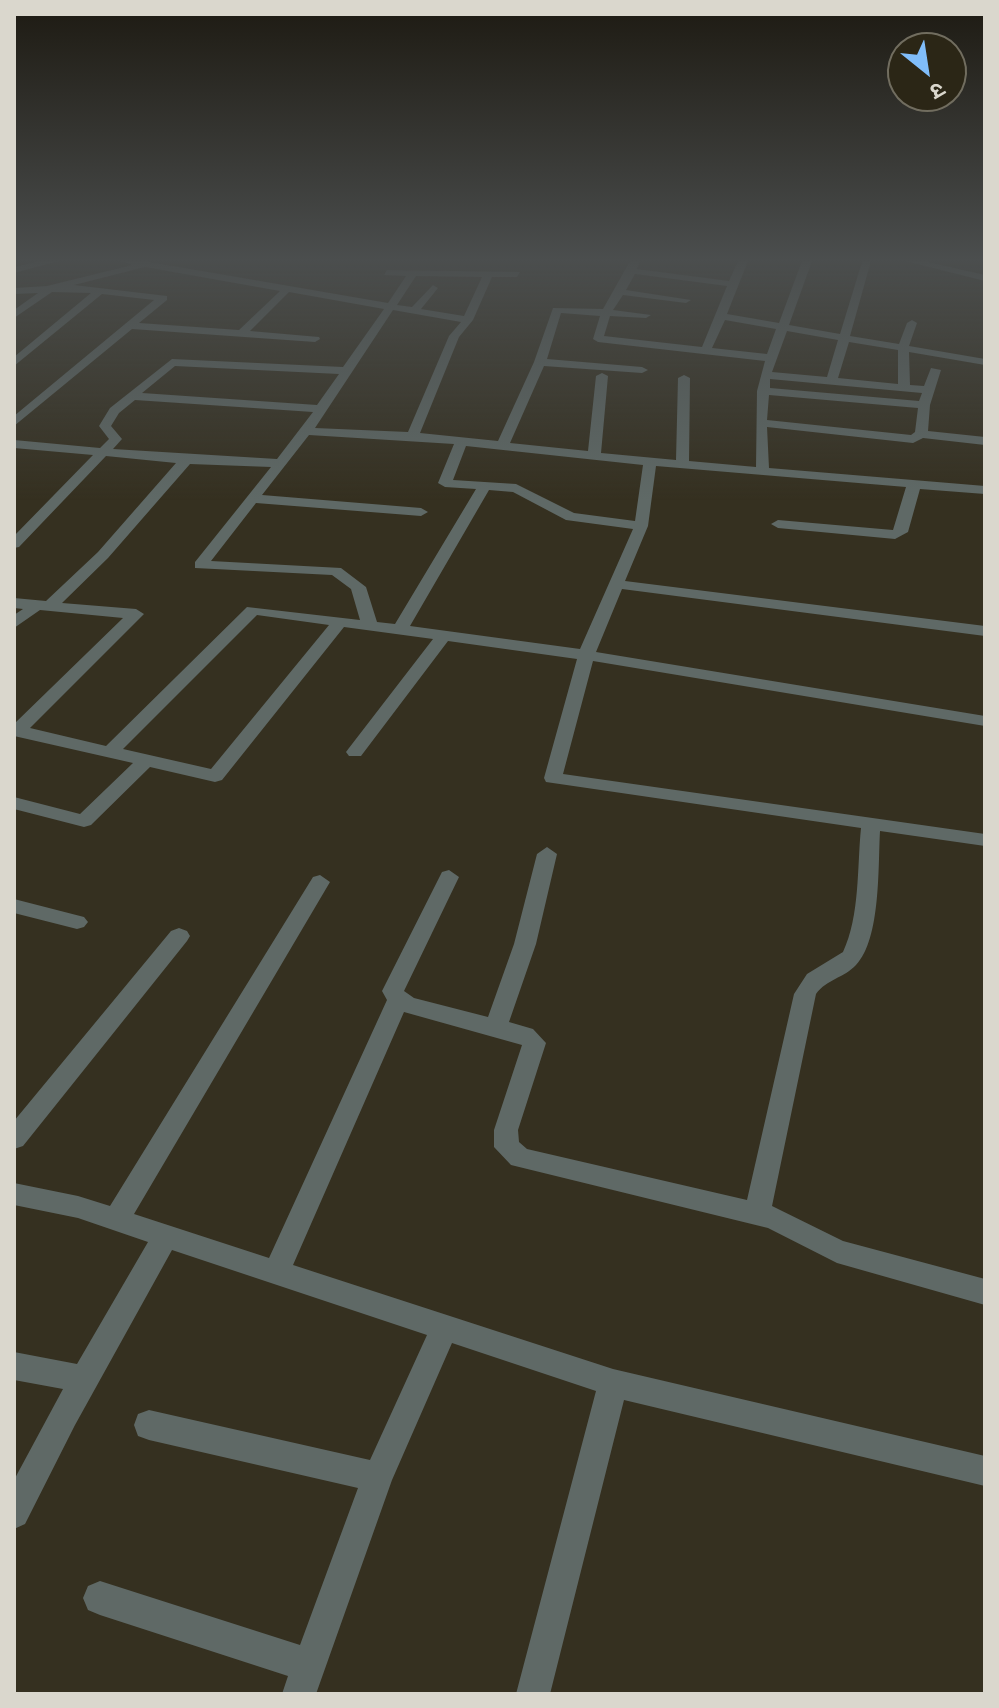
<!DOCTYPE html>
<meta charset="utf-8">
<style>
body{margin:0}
#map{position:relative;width:999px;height:1708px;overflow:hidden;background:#353020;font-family:"Titillium Web","Noto Sans Devanagari",sans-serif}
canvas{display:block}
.frame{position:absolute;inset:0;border:16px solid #dad7cd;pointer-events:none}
.north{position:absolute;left:887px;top:32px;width:80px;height:80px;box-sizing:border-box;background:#2b2616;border:2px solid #716d5f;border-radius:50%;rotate:150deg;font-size:22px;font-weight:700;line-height:32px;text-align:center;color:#dad7cd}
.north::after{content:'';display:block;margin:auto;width:28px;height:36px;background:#80bdfa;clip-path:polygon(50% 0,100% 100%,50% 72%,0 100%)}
</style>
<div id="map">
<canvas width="999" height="1708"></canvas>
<div class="frame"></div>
<div class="north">उ</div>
</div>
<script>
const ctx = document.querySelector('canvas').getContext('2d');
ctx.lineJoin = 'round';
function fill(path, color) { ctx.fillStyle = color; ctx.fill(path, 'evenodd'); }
const minor = new Path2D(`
 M40 261H59L14 273V267Z
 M120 261H144L388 303 406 276 384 275 387 270 520 272 517 277H492L473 320 459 337 420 433 498 441 534 362 553 308 603 309 630 261H640L637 269 729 281 738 261H748L727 314 779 323 802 261H812L789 325 840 334 862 262 871 261 850 336 899 344 907 323 912 320 917 323 909 346 985 359V365L909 352 910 385 924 386 931 368 941 370 930 405 928 431 985 437V445L923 438 913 443 767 427 769 468 985 486V494L920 489 908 532 895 539 778 528 771 524 778 520 893 530 906 487 656 466 648 526 625 581 985 626V636L622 589 596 652 985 716V726L593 661 563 774 985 834V846L880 831C878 866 881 939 856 965 844 978 827 979 816 994L772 1206 843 1241 985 1279V1305L837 1263 768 1228 511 1165 494 1147V1130L522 1045 404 1012 293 1265 613 1369 985 1456V1486L624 1400 550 1694H516L596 1391 452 1343 392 1480 316 1694H282L288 1676 100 1615 88 1610 83 1598 88 1586 100 1581 300 1645 358 1488 149 1440 138 1436 134 1425 138 1414 149 1410 370 1460 427 1335 172 1250 75 1425 25 1524 14 1529V1480L63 1389 14 1380V1352L77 1364 148 1242 78 1218 14 1205V1183L78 1196 110 1206 313 877 320 875 330 882 134 1214 269 1258 387 1000 382 991 442 872 449 870 459 877 404 991 414 998 488 1017 514 944 537 854 547 847 557 854 536 944 509 1022 533 1029 546 1043 518 1130 519 1142 527 1149 747 1200 794 994 807 974 843 952C860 916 857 868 861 828L546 782 544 778 577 659 448 641 361 756H349L346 752 349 748 433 639 344 627 222 780 215 782 150 767 91 825 84 827 14 809V797L80 814 133 763 14 736V724L123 618 40 610 14 628V615L23 609 14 608V598L46 601 98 552 176 463 106 456 19 547 14 548V536L93 455 14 448V440L100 448 109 439 99 426 110 408 172 359 343 367 384 309 289 292 250 331 319 337 320 339 315 342 132 329 14 426V416L154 300 102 294 14 366V357L91 293 52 292 14 318V310L38 293 14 294V288L47 286 132 265ZM145 267 280 291 239 330 139 323 167 300V296L74 285ZM635 274 727 286 702 347 604 336 610 316 646 318 651 315 613 310 623 295 686 303 691 300 626 290ZM416 276 482 277 464 316 421 309 438 288 433 285 412 307 397 305ZM393 310 461 322 449 336 408 432 315 428ZM561 313 600 316 593 339 598 342 765 361 757 391 756 467 689 461 690 378 684 375 678 378 676 460 601 453 608 376 602 373 596 376 588 451 510 443 544 366 642 373 648 370 642 367 547 359ZM725 320 776 329 767 354 712 348ZM787 331 838 340 827 377 772 372ZM849 342 898 350V384L838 378ZM175 366 339 374 317 405 142 393ZM770 379 922 393 919 401 770 388ZM769 395 918 408 915 432 911 435 767 420ZM135 400 313 412 277 459 113 449 122 439 111 426 119 413ZM309 435 454 444 438 483 445 487 476 489 395 624 377 622 366 587 341 568 211 561 256 503 421 516 428 512 421 508 262 495ZM466 446 643 465 635 521 574 513 516 484 453 480ZM190 464 271 467 195 562V568L332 575 351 589 360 620 247 607 106 746 30 728 144 614 136 609 62 603 108 558ZM489 490 513 492 566 520 633 529 580 649 410 626ZM257 615 329 625 211 769 123 749Z
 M905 261H924L985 275V281Z
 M14 899 84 917 88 922 84 927 77 929 14 913Z
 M179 928 187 931 190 936 187 941 23 1146 14 1149V1121L171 931Z`);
fill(minor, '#5f6966');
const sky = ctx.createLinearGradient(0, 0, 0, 500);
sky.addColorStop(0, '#1d1a12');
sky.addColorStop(0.52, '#4b4e4e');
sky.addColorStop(1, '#4b4e4e00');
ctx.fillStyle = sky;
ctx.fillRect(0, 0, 999, 500);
</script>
